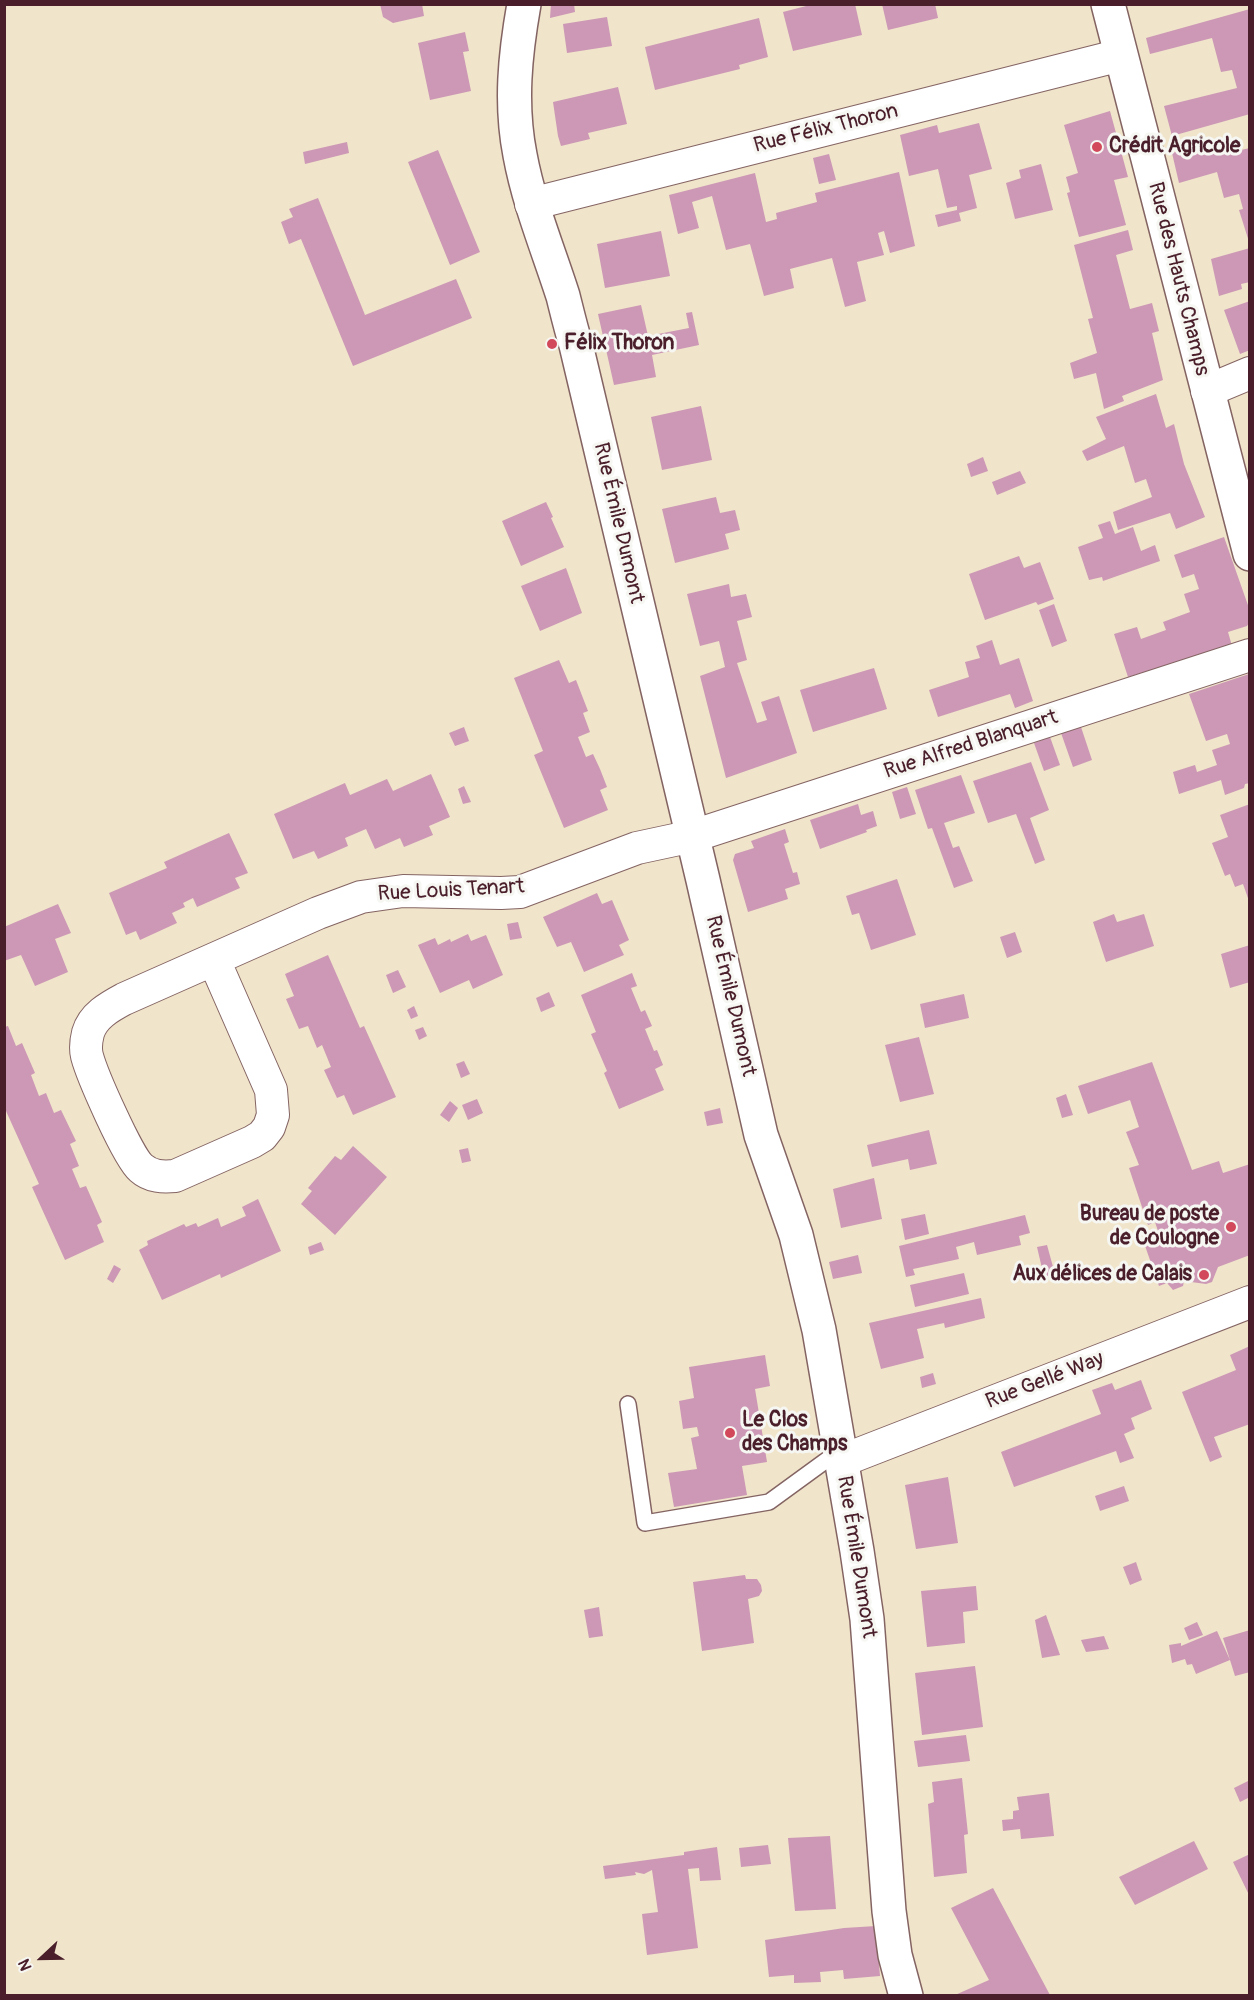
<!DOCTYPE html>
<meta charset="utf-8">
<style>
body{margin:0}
#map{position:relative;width:1254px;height:2000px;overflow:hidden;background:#f0e4ca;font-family:Pangolin,sans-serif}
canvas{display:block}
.frame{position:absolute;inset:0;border:6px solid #4a1f2b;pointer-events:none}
.north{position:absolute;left:12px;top:1928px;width:60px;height:60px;-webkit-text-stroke:4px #f6f6f2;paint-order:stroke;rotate:248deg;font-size:16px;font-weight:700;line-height:24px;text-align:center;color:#4a1f2b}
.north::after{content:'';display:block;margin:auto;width:21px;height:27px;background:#4a1f2b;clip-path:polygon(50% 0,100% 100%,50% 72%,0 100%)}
</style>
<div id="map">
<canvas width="1254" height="2000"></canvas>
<div class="frame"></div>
<div class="north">N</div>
</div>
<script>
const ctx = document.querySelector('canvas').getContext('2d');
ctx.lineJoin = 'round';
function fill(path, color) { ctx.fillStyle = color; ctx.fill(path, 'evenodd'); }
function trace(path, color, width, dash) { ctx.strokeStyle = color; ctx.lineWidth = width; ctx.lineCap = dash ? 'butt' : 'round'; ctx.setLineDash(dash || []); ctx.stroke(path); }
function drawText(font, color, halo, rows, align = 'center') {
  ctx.font = font + ' Pangolin,sans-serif'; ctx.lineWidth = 6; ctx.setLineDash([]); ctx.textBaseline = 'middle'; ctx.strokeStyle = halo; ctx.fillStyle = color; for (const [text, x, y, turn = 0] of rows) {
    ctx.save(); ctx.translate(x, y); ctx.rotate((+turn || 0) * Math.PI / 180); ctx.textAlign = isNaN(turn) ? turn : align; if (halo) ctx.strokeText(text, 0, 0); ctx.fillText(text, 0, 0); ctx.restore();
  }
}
const building = new Path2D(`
 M380 4H422L424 16 393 23 383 17Z
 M551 4H574L575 12 550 18Z
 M814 4H855L862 35 793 51 783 12Z
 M882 4H935L938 18 888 30Z
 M1250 9V114L1172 136 1164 106 1237 88 1232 70 1221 72 1212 38 1150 54 1146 38Z
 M607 17 612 46 567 53 563 24Z
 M759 18 768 57 739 65 740 69 655 90 645 47Z
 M465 32 469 51 463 52 471 91 430 100 418 43Z
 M618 87 627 124 588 133 590 139 561 146 558 136 553 102Z
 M1110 111 1128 177 1114 180 1126 225 1079 237 1067 193 1070 192 1066 177 1078 173 1064 125Z
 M979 123 992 169 969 175 977 208 959 213 961 221 938 227 935 215 957 210V206L947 208 938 169 909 176 900 135 937 125 939 133Z
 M347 142 349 153 305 164 303 152Z
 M1230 146 1232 152 1250 148V245L1239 210 1243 209 1239 194 1224 198 1217 172 1179 183 1172 153 1186 149 1188 156Z
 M438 150 480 252 450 265 408 162Z
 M829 154 836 180 819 184 813 158Z
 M1041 164 1053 210 1015 219 1006 183 1021 178 1019 170Z
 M899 172 915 246 890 253 884 231 878 233 884 255 857 262 866 301 845 307 832 258 790 269 794 288 764 296 750 244 726 250 712 196 692 202 699 228 678 234 669 195 755 173 766 222 777 219 776 213 817 202 815 193Z
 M318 198 365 315 456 279 472 318 353 366 301 239 289 244 281 222 293 217 289 209Z
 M1128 230 1133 250 1116 255 1130 309 1152 303 1159 331 1152 333 1163 380 1122 396 1124 401 1104 409 1096 373 1074 379 1070 363 1097 353 1088 319 1093 318 1074 245Z
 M661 231 670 276 605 288 597 244Z
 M1250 248V282L1241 284 1242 289 1219 296 1211 259Z
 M1250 301V350L1240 354 1224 310Z
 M641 305 648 336 689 328 686 313 692 312 699 345 652 355 656 377 614 385 598 314Z
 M1156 394 1166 428 1174 424 1184 464 1205 517 1176 529 1170 513 1118 530 1113 512 1152 497 1146 479 1135 483 1124 446 1087 461 1082 451 1106 439 1096 417Z
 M701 406 712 460 662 470 651 417Z
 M983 457 988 471 971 477 967 464Z
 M1020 471 1026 483 997 495 992 482Z
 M716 497 720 513 735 510 740 530 725 534 729 549 675 563 662 509Z
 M546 502 553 517 551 518 564 547 521 566 502 521Z
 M1110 521 1115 534 1133 527 1141 551 1155 545 1160 561 1103 581 1102 577 1089 580 1078 547 1103 538 1098 525Z
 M1224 537 1250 611V621L1247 626 1228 632 1232 646 1128 677 1114 634 1137 627 1141 639 1166 630 1163 622 1190 612 1184 594 1199 589 1194 574 1182 578 1174 555Z
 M1019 556 1024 568 1040 562 1054 599 1038 605 1036 602 985 620 969 574Z
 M566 568 582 613 540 631 521 586Z
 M729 584 731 597 746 594 752 617 737 621 747 660 737 663 757 723 767 720 761 702 779 696 797 753 726 778 700 676 725 667 719 641 700 646 687 594Z
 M1054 604 1067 641 1052 647 1039 610Z
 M992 640 1000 665 1019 658 1033 701 1015 708 1010 694 938 717 929 690 969 677 965 662 980 658 976 646Z
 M559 660 569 683 576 680 588 711 583 713 590 732 578 737 586 757 593 754 600 769 607 787 600 790 608 810 564 828 534 755 543 751 514 678Z
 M874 668 887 709 813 732 800 690Z
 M1249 674 1250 783 1245 784 1244 788 1225 795 1221 780 1179 794 1173 772 1195 765 1197 772 1217 765 1212 750 1230 744 1227 734 1206 741 1189 694Z
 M464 727 469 741 455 746 449 733Z
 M1081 727 1092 760 1073 767 1061 733Z
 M1050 737 1060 765 1044 771 1034 743Z
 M1031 762 1049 810 1030 818 1045 860 1035 864 1016 814 988 823 973 781Z
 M431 774 450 817 429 826 433 835 404 847 400 838 375 849 366 829 345 838 348 846 318 859 314 851 293 859 274 814 345 783 350 795 387 779 393 791Z
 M961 775 975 813 944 823 953 848 959 846 973 881 954 888 932 828 928 829 915 790Z
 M464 786 471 802 463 804 458 789Z
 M907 787 916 814 900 819 892 792Z
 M858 804 861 815 873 811 877 826 866 830 867 832 820 849 810 820Z
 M1250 804V901H1249L1243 884 1235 887 1230 874 1225 876 1212 843 1228 837 1220 815Z
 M785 829 789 842 784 844 793 873 797 872 800 884 785 889 788 899 748 912 733 860 735 854 754 848 751 841Z
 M229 833 248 873 235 878 240 888 197 907 193 898 183 903 185 907 172 913 177 923 140 940 136 931 126 935 109 893 167 868 164 862Z
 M897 879 916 935 871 950 859 913 852 915 846 896Z
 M597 893 602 904 612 900 629 940 619 945 624 955 584 972 571 942 557 947 543 917Z
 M58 904 71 933 55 939 68 972 35 986 21 955 4 961V927Z
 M1114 914 1117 922 1144 914 1154 946 1106 962 1093 922Z
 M518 922 522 938 510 940 507 924Z
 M1015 932 1022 952 1007 958 1000 937Z
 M468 934 471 941 486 935 503 975 473 989 469 980 440 993 418 945 435 938 438 945 450 939 451 942Z
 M1250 945V982L1230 988 1221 954Z
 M328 955 360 1028 364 1026 396 1097 353 1115 344 1095 337 1098 324 1070 331 1067 322 1045 317 1048 308 1026 299 1029 286 999 294 996 285 974Z
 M398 970 406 987 393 993 386 975Z
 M632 973 637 986 631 988 641 1012 645 1010 652 1026 645 1029 654 1051 657 1050 663 1065 655 1069 664 1090 619 1109 604 1073 607 1071 591 1034 596 1032 581 995Z
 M549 992 555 1006 541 1012 536 998Z
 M964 994 969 1018 925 1028 920 1004Z
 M414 1006 418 1016 411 1019 407 1010Z
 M8 1026 16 1046 22 1043 35 1073 31 1075 39 1096 46 1093 54 1113 61 1110 76 1141 70 1144 79 1166 72 1169 80 1188 86 1186 102 1222 97 1225 104 1242 65 1260 32 1187 39 1184 6 1111 4 1112V1027Z
 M423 1027 427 1036 419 1040 415 1030Z
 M919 1037 934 1094 900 1102 885 1045Z
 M464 1061 470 1074 461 1078 456 1064Z
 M1152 1062 1192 1170 1219 1161 1223 1173 1250 1164V1255L1218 1267 1212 1282 1206 1284 1184 1281 1183 1286 1173 1290 1167 1283 1159 1286 1143 1240 1159 1234 1155 1222 1148 1225 1129 1168 1139 1165 1126 1132 1139 1127 1130 1100 1088 1114 1078 1086Z
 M1066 1094 1073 1115 1062 1118 1056 1098Z
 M477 1099 483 1113 468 1120 462 1105Z
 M450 1101 458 1108 449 1122 440 1115Z
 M720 1108 723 1123 707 1126 704 1112Z
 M929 1130 937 1164 910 1170 908 1159 872 1167 867 1145Z
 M353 1146 387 1177 335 1235 301 1204 312 1191 308 1188 335 1156 341 1160Z
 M468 1148 471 1161 462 1163 459 1150Z
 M874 1178 882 1219 841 1228 833 1189Z
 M258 1199 281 1251 221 1278 220 1274 162 1300 139 1250 148 1245 147 1241 184 1224 186 1227 196 1223 198 1227 218 1218 221 1227 246 1216 242 1207Z
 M925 1214 929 1234 905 1240 901 1219Z
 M1025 1215 1030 1233 1019 1236 1021 1245 977 1255 974 1242 956 1247 959 1259 913 1269 915 1275 906 1277 899 1246Z
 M321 1242 324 1250 310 1255 308 1247Z
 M1047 1245 1055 1274 1044 1277 1037 1247Z
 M858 1255 862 1273 833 1279 829 1262Z
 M114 1265 121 1269 113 1283 107 1279Z
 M964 1273 969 1294 915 1307 910 1285Z
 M981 1298 985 1318 945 1328 944 1323 917 1329 924 1358 881 1369 869 1323Z
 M1250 1346V1424L1214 1437 1222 1457 1210 1462 1182 1392 1236 1370 1230 1355Z
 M765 1355 770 1386 755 1389 767 1462 742 1466 747 1495 674 1507 668 1473 697 1469 691 1438 699 1436 697 1427 683 1429 679 1401 694 1398 689 1367Z
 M933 1373 936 1384 922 1388 920 1377Z
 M1141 1380 1152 1409 1131 1418 1135 1429 1124 1434 1134 1458 1120 1463 1116 1451 1014 1487 1001 1452 1101 1414 1092 1390 1112 1383 1115 1390Z
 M948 1477 958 1543 916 1549 905 1485Z
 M1124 1486 1129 1501 1100 1511 1095 1496Z
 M1136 1562 1142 1580 1130 1585 1123 1567Z
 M745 1575 746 1579H757L761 1585 762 1591 759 1596 748 1599 754 1643 702 1651 693 1582Z
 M976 1586 978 1610 963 1612 965 1643 927 1647 921 1591Z
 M599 1607 603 1636 589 1638 584 1610Z
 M1046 1615 1060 1655 1042 1658 1035 1620Z
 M1197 1622 1203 1635 1189 1640 1184 1628Z
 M1250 1630V1672L1235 1676 1230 1660 1196 1674 1192 1664 1187 1665 1185 1659 1172 1663 1169 1645 1181 1643V1646L1217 1631 1230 1660 1223 1638Z
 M1104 1636 1109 1649 1086 1652 1081 1640Z
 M975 1666 983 1727 922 1735 915 1673Z
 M966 1735 970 1761 918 1767 914 1741Z
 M962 1778 968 1834 964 1835 967 1873 934 1877 928 1804 934 1802 932 1782Z
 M1250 1780V1797L1240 1802 1234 1788Z
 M1049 1793 1054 1836 1021 1839 1020 1829 1003 1831 1002 1820 1013 1819V1811L1019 1810 1017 1797Z
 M830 1836 836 1909 795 1911 788 1838Z
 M1194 1841 1208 1869 1135 1905 1119 1877Z
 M768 1845 771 1864 741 1867 739 1848Z
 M717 1847 721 1880 700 1881 699 1868 688 1869 698 1948 647 1955 642 1914 658 1912 652 1870 644 1874 635 1872 636 1875 605 1879 603 1866 684 1855V1852Z
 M1250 1854V1897L1233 1862Z
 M993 1888 1050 1995H955L989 1980 951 1908Z
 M876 1926 880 1976 844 1979 843 1970 820 1972 821 1982 794 1983V1975L769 1977 765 1940 844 1928Z`);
const service = new Path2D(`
 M628 1404 645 1523 769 1502 839 1451`);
const minor = new Path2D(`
 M531 204 1121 55
 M1207 391 1250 373
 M214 960 271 1090 273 1115 269 1127 262 1136 252 1142 175 1176C163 1177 151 1177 141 1168 128 1157 92 1075 87 1056 85 1048 86 1041 88 1033 93 1016 109 1007 124 999L318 913 361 897 403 891 501 893 520 892 637 848 693 836 1250 655
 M841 1461 1250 1302`);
const tertiary = new Path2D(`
 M524 4C515 55 510 104 520 155 529 204 548 249 563 296 567 312 571 329 576 345L703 880 761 1135 796 1235 819 1330 857 1551 867 1619 889 1911 895 1955 906 1996
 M1108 4 1250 554`);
const markers = [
 [1097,147,6,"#d1495b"],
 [552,344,6,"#d1495b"],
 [1231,1227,6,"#d1495b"],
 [1204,1275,6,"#d1495b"],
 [730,1433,6,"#d1495b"]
];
const streetNames = [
 ["Rue Félix Thoron",826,129,-14],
 ["Rue des Hauts Champs",1178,279,76],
 ["Rue Émile Dumont",618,523,77],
 ["Rue Alfred Blanquart",971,745,-18],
 ["Rue Louis Tenart",451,891,-3],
 ["Rue Émile Dumont",730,996,77],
 ["Rue Gellé Way",1045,1381,-21],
 ["Rue Émile Dumont",856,1557,81]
];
const poiNames = [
 ["Crédit Agricole",1109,147],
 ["Félix Thoron",564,344],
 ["Bureau de poste",1219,1215,"right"],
 ["de Coulogne",1219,1239,"right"],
 ["Aux délices de Calais",1192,1275,"right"],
 ["Le Clos",742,1421],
 ["des Champs",742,1445]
];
fill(building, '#cc98b5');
trace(service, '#846463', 18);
trace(minor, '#846463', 34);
trace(tertiary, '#846463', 36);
trace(service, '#fff', 15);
trace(minor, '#fff', 32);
trace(tertiary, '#fff', 33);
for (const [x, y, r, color] of markers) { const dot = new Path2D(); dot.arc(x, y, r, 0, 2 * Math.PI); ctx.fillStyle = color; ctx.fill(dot); trace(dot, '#f6f6f2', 2); }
drawText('21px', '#4a1f2b', '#f6f6f2', streetNames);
drawText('bold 21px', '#4a1f2b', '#f6f6f2', poiNames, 'left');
</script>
